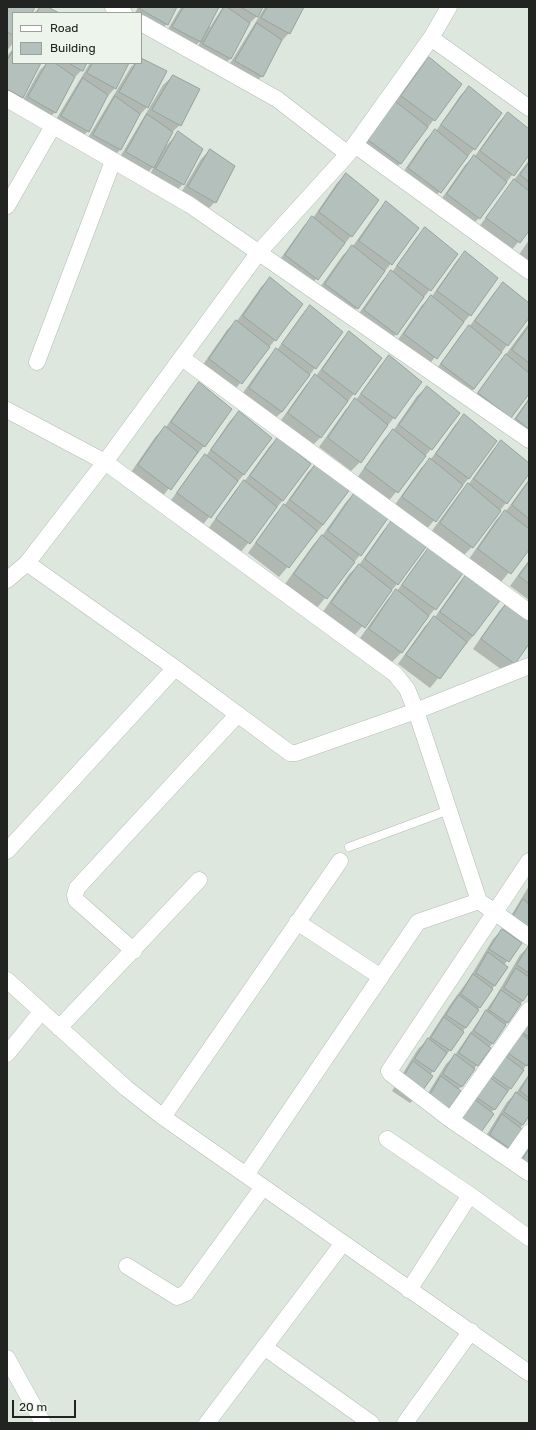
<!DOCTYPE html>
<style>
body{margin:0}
#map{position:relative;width:536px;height:1430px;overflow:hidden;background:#dee7de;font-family:Rubik,sans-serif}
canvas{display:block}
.frame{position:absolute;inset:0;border:8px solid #212421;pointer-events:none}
.legend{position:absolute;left:12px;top:12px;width:130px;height:52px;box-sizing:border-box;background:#ecf4eb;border:1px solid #9ba19a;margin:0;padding:5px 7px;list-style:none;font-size:12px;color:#212421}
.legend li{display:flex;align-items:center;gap:8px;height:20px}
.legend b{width:20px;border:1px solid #9ba19a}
.scale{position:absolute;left:12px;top:1400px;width:64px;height:18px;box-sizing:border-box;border:2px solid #212421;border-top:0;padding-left:5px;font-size:12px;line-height:14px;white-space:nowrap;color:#212421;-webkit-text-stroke:3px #ecf4eb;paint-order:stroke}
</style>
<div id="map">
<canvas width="536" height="1430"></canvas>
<div class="frame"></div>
<ul class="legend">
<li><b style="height:5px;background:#fff"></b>Road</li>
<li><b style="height:11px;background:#b4c0bc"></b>Building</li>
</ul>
<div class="scale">20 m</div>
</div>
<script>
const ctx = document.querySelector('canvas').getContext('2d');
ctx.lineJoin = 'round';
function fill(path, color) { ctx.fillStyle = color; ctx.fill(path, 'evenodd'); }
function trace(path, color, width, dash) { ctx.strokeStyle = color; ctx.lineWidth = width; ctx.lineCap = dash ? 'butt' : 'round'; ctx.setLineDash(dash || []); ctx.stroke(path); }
const shadow = new Path2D(`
 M7 7H34L31 13H13V43L7 51Z
 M40 7H46L57 13H34Z
 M138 7H176L167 24 158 33 141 24V13H135Z
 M181 7H219L208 26 210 27 223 7H262L257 16 248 25 230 59 221 68 195 53 201 40 191 51 164 36Z
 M265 7H303L289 33 280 43 262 76 253 85 226 70Z
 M13 49V63H40L22 97 13 106 7 103V56Z
 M141 59 147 107 138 117 120 150 111 159 84 144 131 67 135 63H141Z
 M429 59 461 84 400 164 391 173 359 149 420 68Z
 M47 63H85L82 70 73 79 55 112 46 122 19 107 40 70Z
 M90 63H128L115 88 106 98 88 131 79 140 52 126Z
 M173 76 180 125 170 134 164 145 166 146 178 133 183 184 174 194 148 179 154 166 144 177 117 162 163 85Z
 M469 87 474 149 431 202 399 178 426 139 436 131 460 96Z
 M508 113 529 130V153L479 218 470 227 438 204 465 165 475 156 499 122Z
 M210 150 215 202 206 211 179 196 201 159Z
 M529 160V229L510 252 478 228Z
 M346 174 351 236 308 289 276 265 303 227 313 218 337 183Z
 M386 203 418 228 357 308 348 317 316 293 343 255 353 246 377 212Z
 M425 229 457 254 396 334 387 343 355 319 382 281 392 272 416 238Z
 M529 240V269L516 259Z
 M465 253 470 315 427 367 395 344 422 305 432 296 456 262Z
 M270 278 275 340 232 393 200 369 227 330 237 321 261 287Z
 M503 283 529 305V316L474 389 464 398 433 374 460 336 469 327 494 293Z
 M310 307 342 332 282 412 272 421 240 397 267 359 277 350 301 316Z
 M529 323V393L511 417 470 403Z
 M349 332 381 358 320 438 311 447 279 423 306 385 316 376 340 342Z
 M389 357 421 382 360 462 351 471 319 447 346 409 356 400 380 366Z
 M199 384 204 446 161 498 129 475 156 436 166 427 190 393Z
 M427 387 431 449 388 502 357 478 384 439 393 431 417 396Z
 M529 398V445L507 429Z
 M239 412 244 474 201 527 169 503 196 465 206 456 230 421Z
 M464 416 469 478 426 530 394 506 421 468 431 459 455 425Z
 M278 438 283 500 240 553 208 529 235 491 244 482 269 447Z
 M501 442 529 464V473L472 547 463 556 431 532 459 494 468 485 492 451Z
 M318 462 323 525 279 577 248 553 275 515 284 506 308 472Z
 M529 479V548L501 582 469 559 496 520 506 511Z
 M355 493 360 555 317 608 285 584 313 545 322 536 346 502Z
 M392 522 397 584 354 636 322 613 349 574 359 565 383 531Z
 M430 548 462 573 401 653 392 662 360 638 387 600 397 591 421 557Z
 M529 560V600L510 586Z
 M468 574 473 636 430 688 398 664 425 626 435 617 459 583Z
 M509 601 529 642 505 672 473 649 500 610Z
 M529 886V933L519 943 520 944 504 965 495 985 450 1050 430 1075 420 1094 410 1103 392 1091 418 1049 428 1039 450 1005 469 979 493 939 503 929Z
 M529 946V991L520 1005 461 1087 458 1090 420 1106 446 1064 455 1055 496 996 520 955Z
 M529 1019V1061L511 1088 491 1113 454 1129Z
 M529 1074V1115L508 1147 499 1157 481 1144 507 1102 516 1093Z
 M529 1145V1181L513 1170Z`);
const building = new Path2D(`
 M7 7H35L32 13H13V35L7 32Z
 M40 7H48L59 13H37Z
 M141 7H177L168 25 140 9Z
 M184 7H219L201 42 172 27Z
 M224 7H227L250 23 231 59 203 44Z
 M241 7H263L258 17Z
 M268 7H304L290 34 261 18Z
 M257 23 282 40 263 77 235 61Z
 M13 51V63H41L23 98 7 89V61Z
 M429 57 462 84 435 121 401 96Z
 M141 58 167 71 148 108 119 92 136 63H141Z
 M47 63H55L75 77 56 113 28 97Z
 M69 63H87L83 71Z
 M93 63H129L116 89 87 73Z
 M173 75 200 89 181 126 152 110Z
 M83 78 108 95 89 132 61 116Z
 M469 86 502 113 475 150 441 125Z
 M115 96 140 114 121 150 93 135Z
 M395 101 428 127 401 164 368 140Z
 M508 112 529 129V155L514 176 480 151Z
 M147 114 173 132 154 168 126 152Z
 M435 129 468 156 441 193 408 168Z
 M178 131 203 149 184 185 156 169Z
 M210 149 235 166 216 203 188 187Z
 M474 155 507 182 480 219 447 194Z
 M529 163V182L520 175Z
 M346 173 379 200 352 237 319 212Z
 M514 179 529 191V231L520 243 486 218Z
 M386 201 419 228 392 265 359 241Z
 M312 216 345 243 318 280 285 255Z
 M425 227 458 254 431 291 397 266Z
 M352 245 385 271 358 309 325 284Z
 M465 251 498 278 471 316 437 291Z
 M391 270 424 297 397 335 364 310Z
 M270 277 303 304 276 341 243 316Z
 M503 282 529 303V318L508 346 475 321Z
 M431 295 464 322 437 359 404 334Z
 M310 305 343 332 316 369 282 344Z
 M236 320 270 347 242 384 209 359Z
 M469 325 502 352 474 389 441 364Z
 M529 326V363L512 350Z
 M349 331 382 358 355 395 322 370Z
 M276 348 310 375 282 412 249 388Z
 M506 354 529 373V394L511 418 478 393Z
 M389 355 422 382 395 419 361 394Z
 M315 374 348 401 321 438 288 413Z
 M199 382 232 409 205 447 171 422Z
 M427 386 460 413 432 450 399 425Z
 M355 398 388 425 361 463 328 438Z
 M529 400V429L516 419Z
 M239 411 272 438 244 475 211 450Z
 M464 414 497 441 469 479 436 454Z
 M165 426 198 452 171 490 138 465Z
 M393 429 426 456 398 493 365 468Z
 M278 437 311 464 283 501 250 476Z
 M501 440 529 463V474L507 504 474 479Z
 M205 454 238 481 211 518 177 493Z
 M430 458 463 485 436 522 402 497Z
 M318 461 351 488 323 525 290 500Z
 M244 480 277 507 250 544 216 519Z
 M529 481V519L512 505Z
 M468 483 501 511 473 548 440 523Z
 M355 492 388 518 361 556 328 531Z
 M284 504 317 531 289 568 256 543Z
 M505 510 529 529V550L511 574 478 549Z
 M392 520 426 547 398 585 365 559Z
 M322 535 355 562 327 599 294 574Z
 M430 546 463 573 436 610 402 585Z
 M529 562V584L519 576Z
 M359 564 392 590 365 628 331 603Z
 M468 572 501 599 473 636 440 612Z
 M396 589 429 616 402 653 369 629Z
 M509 600 529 616V644L515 664 481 639Z
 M434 616 467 642 440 679 406 655Z
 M523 899 529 904V932L511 920Z
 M502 929 522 943 509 962 489 949Z
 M529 945V973L517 965Z
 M488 952 508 967 495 986 476 973Z
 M516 968 529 977V992L523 1001 504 988Z
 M473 974 493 989 480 1008 461 994Z
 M501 990 521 1004 508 1023 489 1010Z
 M459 995 479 1010 466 1028 446 1015Z
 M486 1010 506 1025 493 1044 474 1031Z
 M444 1017 464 1032 451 1051 431 1038Z
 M529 1021V1037L522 1032Z
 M471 1033 491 1048 478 1066 459 1053Z
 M520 1033 529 1040V1063L527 1066 508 1053Z
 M428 1038 447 1053 434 1072 415 1059Z
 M455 1054 475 1069 462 1087 443 1074Z
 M504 1055 524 1070 511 1089 492 1076Z
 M413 1061 433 1076 420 1094 401 1081Z
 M441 1076 461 1091 448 1110 429 1097Z
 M488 1076 508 1091 495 1110 476 1097Z
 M529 1076V1098L520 1091Z
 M516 1092 529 1102V1116L523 1125 504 1112Z
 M474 1099 494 1114 481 1132 462 1119Z
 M502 1114 522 1129 509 1148 490 1135Z
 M529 1149V1166L522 1161Z`);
const service = new Path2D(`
 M349 847 449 810`);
const minor = new Path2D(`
 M113 7 124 13
 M141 23 277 99 348 154
 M431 38 529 108
 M7 99 190 205 529 440
 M355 145 529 271
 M7 206 53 126
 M182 358 529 612
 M37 362 113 161
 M7 410 105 462 395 674 407 689 416 711 479 901 529 937
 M27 563 175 668 290 753H296L416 711 529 666
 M7 580 27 563 105 462 259 252 348 154 431 38 449 7
 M7 851 175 668
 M529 861 389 1071 391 1074 451 1120 529 1173
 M297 922 381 977
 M134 951 76 900 75 895 77 888 238 714
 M7 980 126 1088 163 1117 529 1373
 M59 1028 199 880
 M7 1054 41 1012
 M163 1117 340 861
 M451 1120 529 1010
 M387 1139 470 1195 529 1238
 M510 1160 529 1133
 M246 1175 418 922 479 901
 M127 1266 177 1297 186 1293 263 1187
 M409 1290 470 1195
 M264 1347 371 1423
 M7 1358 43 1423
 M207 1423 343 1243
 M405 1423 471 1331`);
fill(shadow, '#0003');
fill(building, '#b4c0bc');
trace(building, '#96a29e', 1);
trace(service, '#b4bcb4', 9);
trace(minor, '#b4bcb4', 17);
trace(service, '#fff', 8);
trace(minor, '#fff', 16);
</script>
